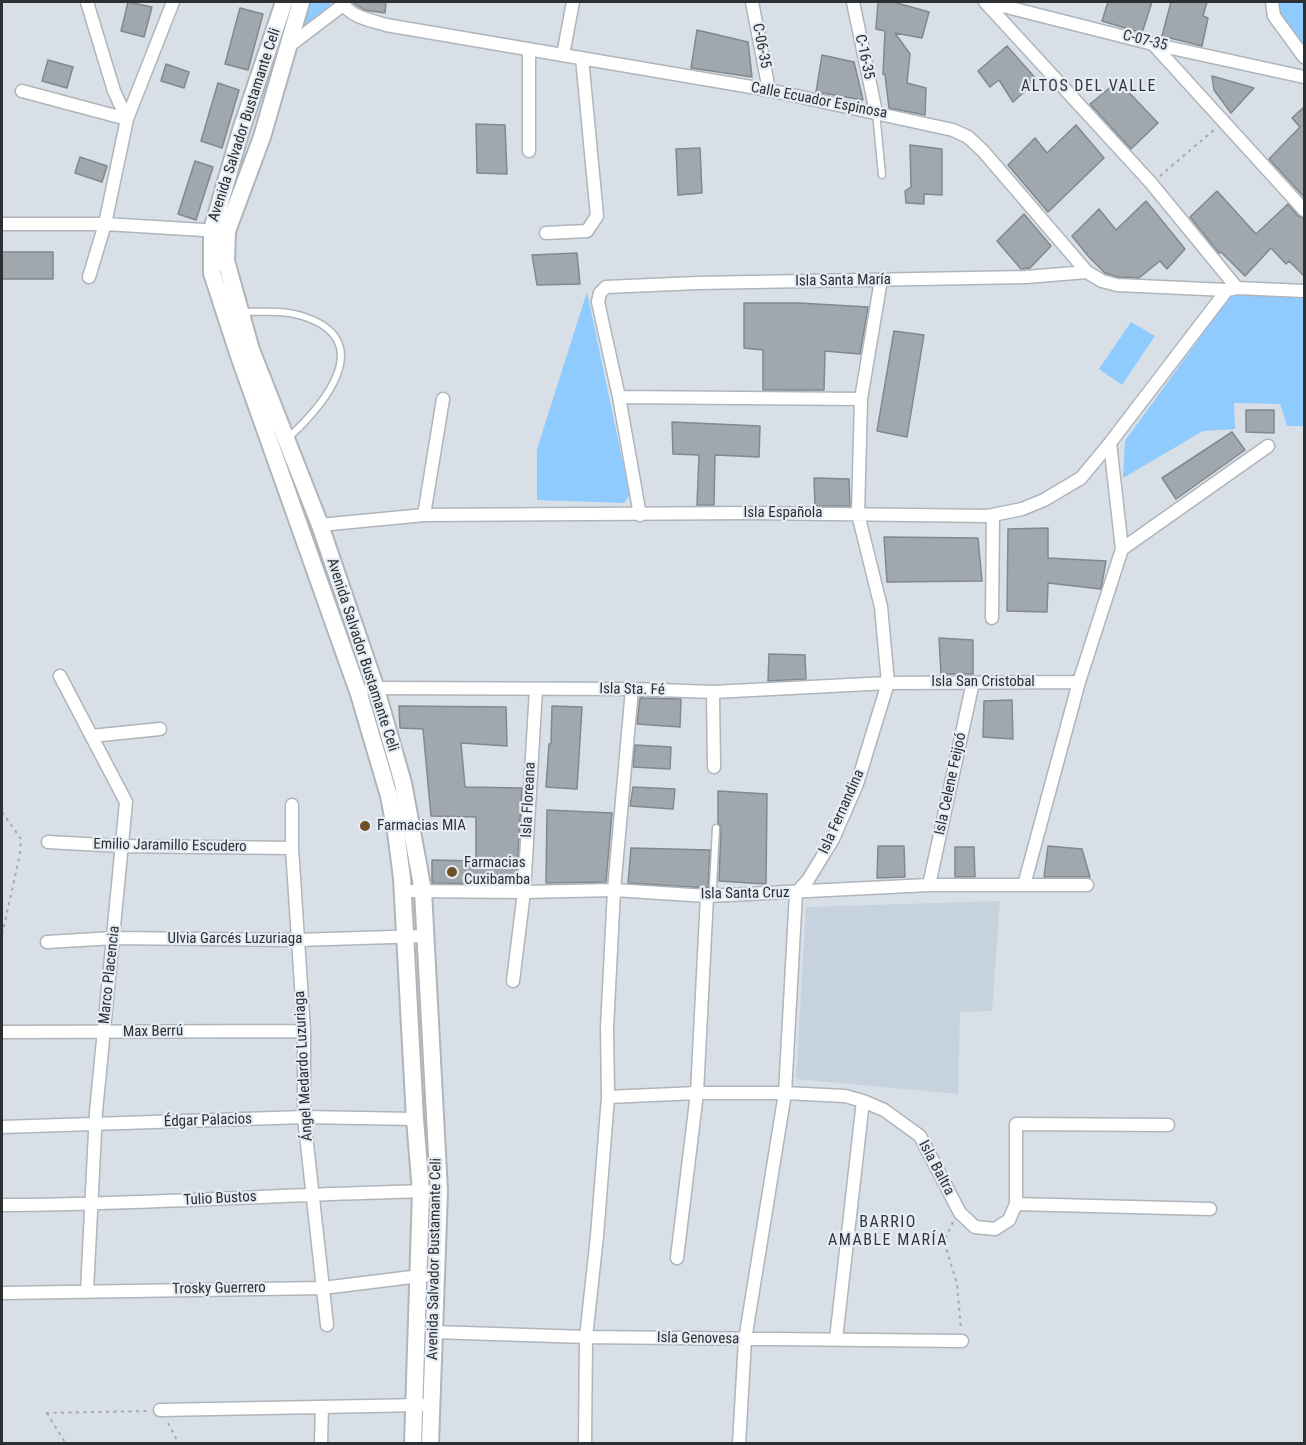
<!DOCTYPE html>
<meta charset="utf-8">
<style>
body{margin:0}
#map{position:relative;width:1306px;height:1445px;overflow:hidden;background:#d8dfe6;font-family:"Roboto Condensed",sans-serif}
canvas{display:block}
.frame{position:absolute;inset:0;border:3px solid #2d3033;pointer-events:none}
</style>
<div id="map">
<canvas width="1306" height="1445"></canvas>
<div class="frame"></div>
</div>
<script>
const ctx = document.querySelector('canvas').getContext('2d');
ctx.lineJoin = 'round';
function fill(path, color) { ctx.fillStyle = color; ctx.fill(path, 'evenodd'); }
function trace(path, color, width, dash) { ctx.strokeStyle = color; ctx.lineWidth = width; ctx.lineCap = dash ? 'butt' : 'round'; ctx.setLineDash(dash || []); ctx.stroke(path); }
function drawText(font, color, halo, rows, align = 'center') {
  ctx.font = font + ' "Roboto Condensed",sans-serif'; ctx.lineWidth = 4.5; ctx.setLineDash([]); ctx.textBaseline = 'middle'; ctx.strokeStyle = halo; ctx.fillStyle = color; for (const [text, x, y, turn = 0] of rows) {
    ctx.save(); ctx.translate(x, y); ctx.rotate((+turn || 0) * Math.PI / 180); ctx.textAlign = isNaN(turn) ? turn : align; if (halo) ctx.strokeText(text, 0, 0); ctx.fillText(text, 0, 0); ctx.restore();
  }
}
const built = new Path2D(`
 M1000 901 992 1011 960 1012 958 1094 796 1079 806 907Z`);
const green = new Path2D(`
 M310 2H330L331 5 296 37Z
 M1272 2H1304V57Z
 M587 292 627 482 629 496 624 503 537 500V449Z
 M1233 292 1304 293V426H1287L1280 404 1234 403 1235 429 1203 431 1123 478 1125 441Z
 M1131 322 1155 336 1122 385 1099 369Z`);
const building = new Path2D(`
 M128 2 152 7 144 37 121 31Z
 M352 2H386L385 13 364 10Z
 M878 2H897V3L929 12 922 38 895 33 910 54 907 83 926 88 925 115 889 108 885 75 883 74 885 31 876 29Z
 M1108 2H1152L1142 33 1102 21Z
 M1171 2H1207L1203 16 1208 18 1202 46 1162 36Z
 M240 8 263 14 248 70 225 64Z
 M697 30 748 42 752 77 691 68Z
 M1007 46 1037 80 1013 102 999 80 990 87 978 71Z
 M822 55 854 62 863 100 816 92Z
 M48 60 73 67 67 88 42 81Z
 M166 64 189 72 184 88 161 81Z
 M1212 76 1254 88 1231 113 1214 90Z
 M1118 81 1158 123 1131 149 1090 104Z
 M218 83 239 90 222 148 201 141Z
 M1305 106V198L1269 159 1300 127 1292 118Z
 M476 124 505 125 507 174 477 173Z
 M1076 125 1104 158 1048 212 1008 165 1035 138 1047 153Z
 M910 145 942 149V195L924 194V204L906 203 905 191 911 187Z
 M700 148 702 193 678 195 676 149Z
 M80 157 107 166 102 182 75 173Z
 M195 161 213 167 196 220 178 214Z
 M1217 191 1256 234 1288 204 1298 216 1305 218V277L1289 261 1286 264 1271 248 1245 276 1221 252 1219 253 1190 217Z
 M1146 201 1185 249 1167 269 1160 261 1139 278 1118 277 1105 273 1089 257 1072 236 1099 209 1116 230Z
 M1024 214 1051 246 1030 268 1021 269 997 241Z
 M2 252H53V279H2Z
 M577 253 580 284 537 285 532 255Z
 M744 303H799L868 307 860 354 825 351 824 390H763V350L744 348Z
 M894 331 924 335 907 437 877 431Z
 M1246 410H1274V433L1246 432Z
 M672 422 760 426 759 457 715 455 714 505H697L699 455 673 454Z
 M1232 432 1245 450 1176 499 1162 478Z
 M814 478 849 479 850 506H815Z
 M1048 528V558L1106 561 1101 589 1048 583 1047 612 1007 611 1008 529Z
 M884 537 978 538 982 581 887 582Z
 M939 638 973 640V674H941Z
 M769 654 805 655 806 679 768 681Z
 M640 698 681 699 680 727 637 724Z
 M1012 700 1013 739 983 737 984 701Z
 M399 706 506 707 507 746 461 743 465 787 522 788 516 884 432 883V860L476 861V817L431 816 423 729 400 728Z
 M552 706 582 707 577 789 546 787 549 744H551Z
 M635 745 671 747 670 769 633 767Z
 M633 787 675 789 673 809 630 806Z
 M718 791 767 794 766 884 719 881 721 828 718 823Z
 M547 810 612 813 606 882 546 883Z
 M878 846H904L905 877 877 878Z
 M1048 846 1082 849 1090 877H1044Z
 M955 847H974L975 877H955Z
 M631 848 710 850 708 888 628 883Z`);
const path = new Path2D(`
 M1160 176 1215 129
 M2 812 21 839 20 854 2 935
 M953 1222 944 1241 957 1284 961 1329
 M46 1413 148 1411
 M47 1413 66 1444
 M168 1423 179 1444`);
const lane = new Path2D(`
 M876 112 882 175
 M242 312C262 312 283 310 302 316 379 340 324 405 288 438
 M715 895 713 886 716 828`);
const street = new Path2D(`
 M87 2 114 91 127 119
 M342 2C350 17 370 20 386 25L769 90 953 130 968 137 983 151 1087 272 1102 281 1117 285 1227 290 1237 288 1304 291
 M752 2 769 90
 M853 2 876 112
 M985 2 1151 183 1237 288
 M987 2 1153 44 1304 77
 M1272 2 1274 16 1304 57
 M1153 44 1304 210
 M289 46 343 5
 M529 49V151
 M563 55 573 2
 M22 91 127 119 105 224 220 231
 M127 119 173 2
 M2 224H105L89 277
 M546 233 587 231 597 216 582 58
 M619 397 861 399
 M424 515 443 399
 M640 515 619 397 598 302 600 293 606 287 697 283 1026 277 1087 272
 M320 525 424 515 752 513 988 516 1022 509 1044 500 1081 478 1110 443 1227 290
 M1122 549 1268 446
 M992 618 993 515
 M60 676 126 802 96 1112 87 1291
 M370 688 632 689 713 692 888 683 1079 682
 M713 692 714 767
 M91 736 160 729
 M292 805V848L304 1031V1117L327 1325
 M48 842 121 846 292 848
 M929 885 973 682
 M1024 885 1079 682 1122 549 1110 443
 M403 891 524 892 614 890 707 896 929 885H1087
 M47 942 114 938 297 940 424 936
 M513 981 524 892 536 689
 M2 1032 304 1031
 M608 1097 697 1093H785L845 1096 863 1101 884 1110 920 1136 960 1213 975 1227 995 1229 1009 1220 1016 1204V1124L1168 1125
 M2 1127 304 1117 415 1119
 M1016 1204 1210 1209
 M2 1205C147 1205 293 1193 439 1191
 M677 1258 697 1093 707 896
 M2 1293 323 1288 436 1274
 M434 1332 586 1337 962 1341
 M836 1339 863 1101
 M160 1410 422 1405
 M321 1444 322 1407
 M585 1444 586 1337 597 1236 608 1097 607 1028 614 890 632 689
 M739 1444 745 1340 785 1093 796 893 808 880 833 839 857 784 888 683 881 607 858 514 861 399 881 280`);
const secondary = new Path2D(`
 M284 2 241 130 212 230V273L238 353 359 694 389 796 396 832 402 878 415 1119 421 1192 413 1444
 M301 2 262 137 227 231 226 261 251 350 320 525 375 686 403 783 423 891 439 1191 430 1444`);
const markers = [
 [365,826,6,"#714d27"],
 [452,872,6,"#714d27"]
];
const streetNames = [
 ["C-07-35",1145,41,14],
 ["C-06-35",761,46,79],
 ["C-16-35",864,57,78],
 ["Calle Ecuador Espinosa",819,101,11],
 ["Avenida Salvador Bustamante Celi",245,125,-72],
 ["Isla Santa María",843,281,-1],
 ["Isla Española",783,513],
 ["Avenida Salvador Bustamante Celi",362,655,72],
 ["Isla San Cristobal",983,682],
 ["Isla Sta. Fé",632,690,1],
 ["Isla Celene Feijoó",951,784,-78],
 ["Isla Floreana",529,800,-87],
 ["Isla Fernandina",842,812,-66],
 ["Emilio Jaramillo Escudero",170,846,1],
 ["Isla Santa Cruz",745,894,-1],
 ["Ulvia Garcés Luzuriaga",235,939],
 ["Marco Placencia",110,975,-84],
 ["Max Berrú",153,1032,-1],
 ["Ángel Medardo Luzuriaga",304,1066,-93],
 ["Édgar Palacios",208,1121,-2],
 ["Isla Baltra",936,1168,62],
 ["Tulio Bustos",220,1199,-3],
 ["Avenida Salvador Bustamante Celi",435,1259,-89],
 ["Trosky Guerrero",219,1289,-1],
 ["Isla Genovesa",698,1339,1]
];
const poiNames = [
 ["Farmacias MIA",377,826],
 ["Farmacias",464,863],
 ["Cuxibamba",464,880]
];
const neighbourhoodNames = [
 ["ALTOS DEL VALLE",1089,87],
 ["BARRIO",888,1223],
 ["AMABLE MARÍA",888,1241]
];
fill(built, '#c6d3df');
fill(green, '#8fcbff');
fill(building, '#a0a7ad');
trace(building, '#81888e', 1.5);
trace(lane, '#aeb5bb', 9);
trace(street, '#aeb5bb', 15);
trace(secondary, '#aeb5bb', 20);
trace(path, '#a3a9ae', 2, [3, 4.5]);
trace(lane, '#fff', 6);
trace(street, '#fff', 12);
trace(secondary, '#fff', 16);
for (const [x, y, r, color] of markers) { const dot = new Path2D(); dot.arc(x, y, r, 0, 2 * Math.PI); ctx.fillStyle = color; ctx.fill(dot); trace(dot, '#e5ecf3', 2); }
drawText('15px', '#2d3033', '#e5ecf3', streetNames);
drawText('15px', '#2d3033', '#e5ecf3', poiNames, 'left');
ctx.letterSpacing = '1.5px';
drawText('16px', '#31373c', '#e5ecf3', neighbourhoodNames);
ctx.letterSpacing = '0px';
</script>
